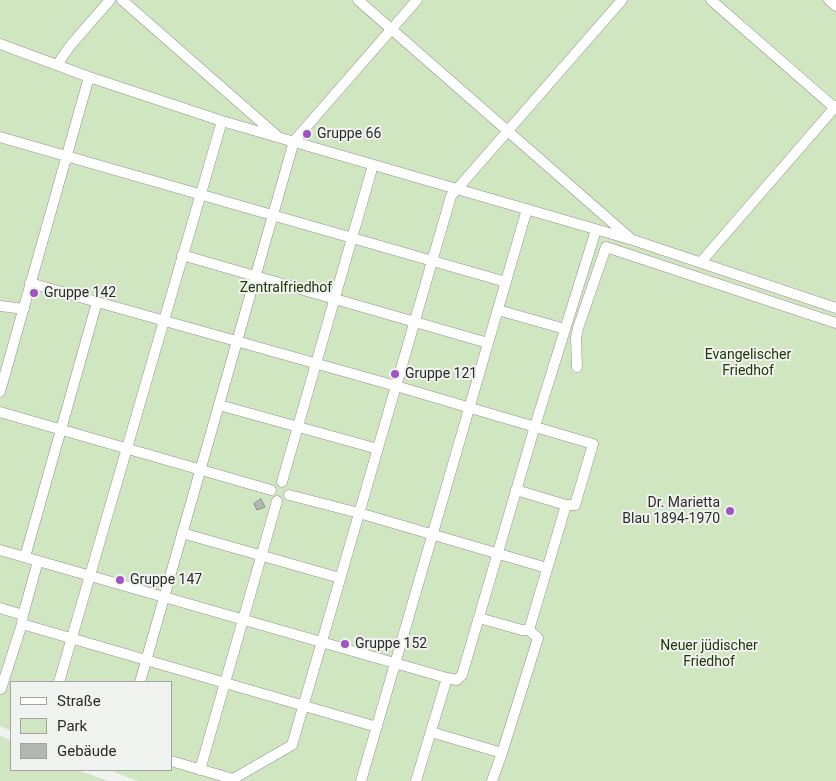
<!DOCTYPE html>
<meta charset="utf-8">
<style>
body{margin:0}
#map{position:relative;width:836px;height:781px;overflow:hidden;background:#f0f3ef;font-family:Roboto,sans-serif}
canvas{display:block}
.legend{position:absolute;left:10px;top:681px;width:162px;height:90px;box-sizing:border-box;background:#f0f3ef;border:1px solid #a1a3a0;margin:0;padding:6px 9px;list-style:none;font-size:15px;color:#2b2b2a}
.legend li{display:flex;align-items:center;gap:10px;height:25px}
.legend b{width:25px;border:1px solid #a1a3a0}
</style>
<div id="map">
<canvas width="836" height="781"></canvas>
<ul class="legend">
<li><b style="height:6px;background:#fff"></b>Straße</li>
<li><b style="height:14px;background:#cfe6c1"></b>Park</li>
<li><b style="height:14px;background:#b3b6b2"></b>Gebäude</li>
</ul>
</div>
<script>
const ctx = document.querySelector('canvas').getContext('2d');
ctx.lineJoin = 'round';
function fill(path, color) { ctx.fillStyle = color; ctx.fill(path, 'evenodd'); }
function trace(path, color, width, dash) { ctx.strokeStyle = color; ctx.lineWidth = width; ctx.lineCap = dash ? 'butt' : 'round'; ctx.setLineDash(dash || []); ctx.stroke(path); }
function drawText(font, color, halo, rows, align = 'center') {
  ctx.font = font + ' Roboto,sans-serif'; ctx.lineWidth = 4; ctx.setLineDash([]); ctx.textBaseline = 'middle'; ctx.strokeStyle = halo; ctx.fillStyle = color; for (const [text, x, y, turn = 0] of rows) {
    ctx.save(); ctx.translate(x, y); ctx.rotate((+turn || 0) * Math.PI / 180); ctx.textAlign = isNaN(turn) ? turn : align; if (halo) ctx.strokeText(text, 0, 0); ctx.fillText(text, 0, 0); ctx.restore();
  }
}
const green = new Path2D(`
 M0 0H836V781H138L109 770H171V682H11V731L0 726Z
 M0 736 11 740V770H77L108 781H0Z`);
const building = new Path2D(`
 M261 499 265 507 257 510 254 504Z`);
const minor = new Path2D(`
 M122 0 276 135
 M358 0 630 238
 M711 0 836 109
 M829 0 836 6
 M0 44 89 77 222 121 633 240 836 308
 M57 65 70 46 110 0
 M0 137 506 282
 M182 255 488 343
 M701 262 836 106
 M30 283 396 386 593 444 575 505H566
 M0 306 24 309
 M498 310 565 329
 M577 367 576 338 578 328 606 247 836 323
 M0 392 89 77
 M219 405 378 449
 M0 412 271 490
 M282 482 373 165
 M289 495 359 513 547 568
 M182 533 340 578
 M0 550 447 678 457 680 462 675 535 426 596 230
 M25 557 97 302
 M0 608 23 615
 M479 618 522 630H529
 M22 624 377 727
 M59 682 222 121
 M140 682 294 141 417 0
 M0 688 1 689 22 624 23 615 38 561
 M431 732 502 753
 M171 761 233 779 292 745 451 196 622 0
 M200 770 277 501
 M361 781 527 209
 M416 781 447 678
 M492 781 502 753 538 638 529 630 566 505 516 490`);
const markers = [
 [307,134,5,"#a153c5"],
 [34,293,5,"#a153c5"],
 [395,374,5,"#a153c5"],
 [730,511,5,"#a153c5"],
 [120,580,5,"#a153c5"],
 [345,644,5,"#a153c5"]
];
const poiNames = [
 ["Gruppe 66",317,134],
 ["Gruppe 142",44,293],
 ["Gruppe 121",405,374],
 ["Dr. Marietta",720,503,"right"],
 ["Blau 1894-1970",720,519,"right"],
 ["Gruppe 147",130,580],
 ["Gruppe 152",355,644]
];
const parkNames = [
 ["Zentralfriedhof",286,288],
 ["Evangelischer",748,355],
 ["Friedhof",748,371],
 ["Neuer jüdischer",709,646],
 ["Friedhof",709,662]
];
fill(green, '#cfe6c1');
fill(building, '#b3b6b2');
trace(building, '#8a8c88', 1);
trace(minor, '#90928f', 11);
trace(minor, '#fff', 10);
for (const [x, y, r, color] of markers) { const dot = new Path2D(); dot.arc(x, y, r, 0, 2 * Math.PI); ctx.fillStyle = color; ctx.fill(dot); trace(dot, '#f0f3ef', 2); }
drawText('14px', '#2b2b2a', '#f0f3ef', poiNames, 'left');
drawText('14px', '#20390b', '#f0f3ef', parkNames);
</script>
